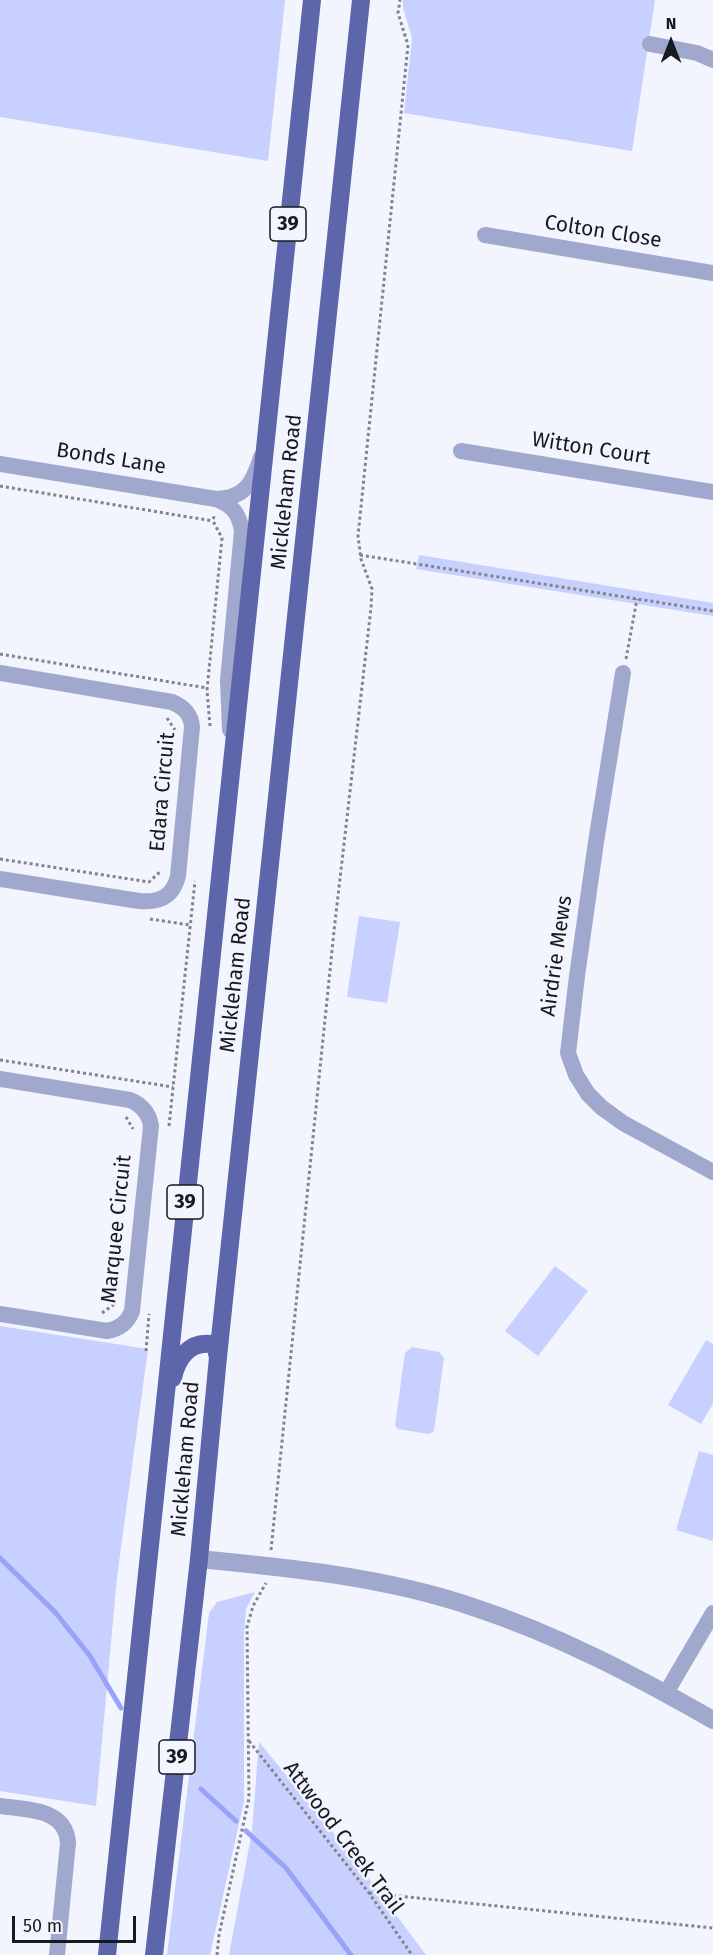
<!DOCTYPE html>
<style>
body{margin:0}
#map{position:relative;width:713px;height:1955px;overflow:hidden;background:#f2f4fe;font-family:"Fira Sans",sans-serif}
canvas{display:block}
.north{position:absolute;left:641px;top:12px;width:60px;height:60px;-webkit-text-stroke:4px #f2f4fe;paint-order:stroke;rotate:0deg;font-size:16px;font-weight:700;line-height:24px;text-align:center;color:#18191f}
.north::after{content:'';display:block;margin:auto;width:21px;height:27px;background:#18191f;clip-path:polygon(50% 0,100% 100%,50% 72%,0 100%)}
.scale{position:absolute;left:12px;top:1916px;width:124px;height:27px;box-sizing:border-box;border:3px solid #18191f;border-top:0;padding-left:8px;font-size:18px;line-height:21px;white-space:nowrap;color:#18191f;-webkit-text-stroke:4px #f2f4fe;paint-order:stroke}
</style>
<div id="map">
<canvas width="713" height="1955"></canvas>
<div class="north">N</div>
<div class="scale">50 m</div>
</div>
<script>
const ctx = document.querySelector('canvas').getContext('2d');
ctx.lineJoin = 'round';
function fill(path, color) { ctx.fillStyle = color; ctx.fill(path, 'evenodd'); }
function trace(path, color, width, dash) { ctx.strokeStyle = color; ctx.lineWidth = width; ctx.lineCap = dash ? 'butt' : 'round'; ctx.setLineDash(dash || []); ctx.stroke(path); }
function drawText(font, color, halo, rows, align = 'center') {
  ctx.font = font + ' "Fira Sans",sans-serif'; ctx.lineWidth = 5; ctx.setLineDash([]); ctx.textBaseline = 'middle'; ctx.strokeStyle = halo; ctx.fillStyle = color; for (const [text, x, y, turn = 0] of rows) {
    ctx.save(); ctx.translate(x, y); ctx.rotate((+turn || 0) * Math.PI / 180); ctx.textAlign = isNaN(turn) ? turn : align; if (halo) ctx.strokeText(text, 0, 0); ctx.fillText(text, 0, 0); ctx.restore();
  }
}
const green = new Path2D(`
 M0 0H285L268 161 0 117Z
 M403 0H655L632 151 404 113 412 38 403 8Z
 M419 555 713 603V616L416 569Z
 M359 916 400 922 387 1003 347 997Z
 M555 1266 588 1291 538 1356 505 1331Z
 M0 1326 148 1349 117 1577 96 1806 0 1791Z
 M706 1340 713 1344V1404L701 1424 668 1405Z
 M412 1347 439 1352 444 1358 434 1431 429 1434 398 1429 395 1425 405 1353Z
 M699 1451 713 1455V1541L676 1530Z
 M255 1592 246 1609 244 1633V1801L210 1955H167L209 1613 217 1602Z
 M259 1742 349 1852 426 1955H229L252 1831Z`);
const stream = new Path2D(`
 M0 1558 55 1612 90 1656 121 1708
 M201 1789 236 1821
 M246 1831 286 1868 351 1955`);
const path = new Path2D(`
 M0 486 213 521
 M360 555 713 611
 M0 654 207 688
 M626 659 637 599
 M167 718 175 730
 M210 726 207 690 222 538 213 521 214 516
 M0 859 149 882 161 871
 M150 919 190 925
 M0 1060 173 1087
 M126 1117 133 1129
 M169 1126 195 881
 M102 1313 116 1303
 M146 1351 149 1314
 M271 1550 334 931 371 608 372 589 361 559 358 536 408 45 398 13 400 0
 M249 1741 369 1893 412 1955
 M369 1893 713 1928
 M217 1955 219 1935 249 1798 247 1627 253 1606 266 1583`);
const minor = new Path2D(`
 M650 44 697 53 713 60
 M485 235 713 273
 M461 451 713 492
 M0 464 216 499C245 498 253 483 261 457
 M216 499C232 505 239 513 242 531L228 680 230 730
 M0 673 172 702C184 707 191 714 192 727L178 876C173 897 159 903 139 901L0 879
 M623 673 596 842 577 976 568 1053 576 1075 588 1094 601 1107 623 1123 713 1172
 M0 1079 130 1100C142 1105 149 1113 151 1126L132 1311C128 1322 119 1329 107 1331L0 1314
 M666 1693 713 1613
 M0 1806C27 1810 66 1808 68 1843L57 1955`);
const tertiary = new Path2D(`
 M199 1559C292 1568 385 1577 473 1607 558 1635 636 1676 713 1720`);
const primary = new Path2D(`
 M173 1378C177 1359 189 1341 211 1344L216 1349 218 1357
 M107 1955 312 0
 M154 1955 199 1559 218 1357 361 0`);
const shields = [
 [288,224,36],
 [185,1202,36],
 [177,1757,36]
];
const shieldNames = [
 ["39",288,224],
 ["39",185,1202],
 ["39",177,1757]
];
const streetNames = [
 ["Colton Close",603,232,9],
 ["Witton Court",591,449,9],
 ["Bonds Lane",111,459,9],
 ["Mickleham Road",287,492,-84],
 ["Edara Circuit",163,792,-85],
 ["Airdrie Mews",557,956,-82],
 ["Mickleham Road",236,975,-84],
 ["Marquee Circuit",117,1229,-84],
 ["Mickleham Road",186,1459,-85],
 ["Attwood Creek Trail",343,1838,53]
];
fill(green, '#c7d0fe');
trace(stream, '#96a3f9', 5);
trace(path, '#82848c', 3, [3, 3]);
trace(minor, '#a1a8ce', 16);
trace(tertiary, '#a1a8ce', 18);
trace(primary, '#5d66aa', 18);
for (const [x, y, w] of shields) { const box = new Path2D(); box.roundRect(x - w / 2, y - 17, w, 34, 4.5); ctx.fillStyle = '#f2f4fe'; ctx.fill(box); trace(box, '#18191f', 1.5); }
drawText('bold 20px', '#18191f', null, shieldNames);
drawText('21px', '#18191f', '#f2f4fe', streetNames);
</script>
